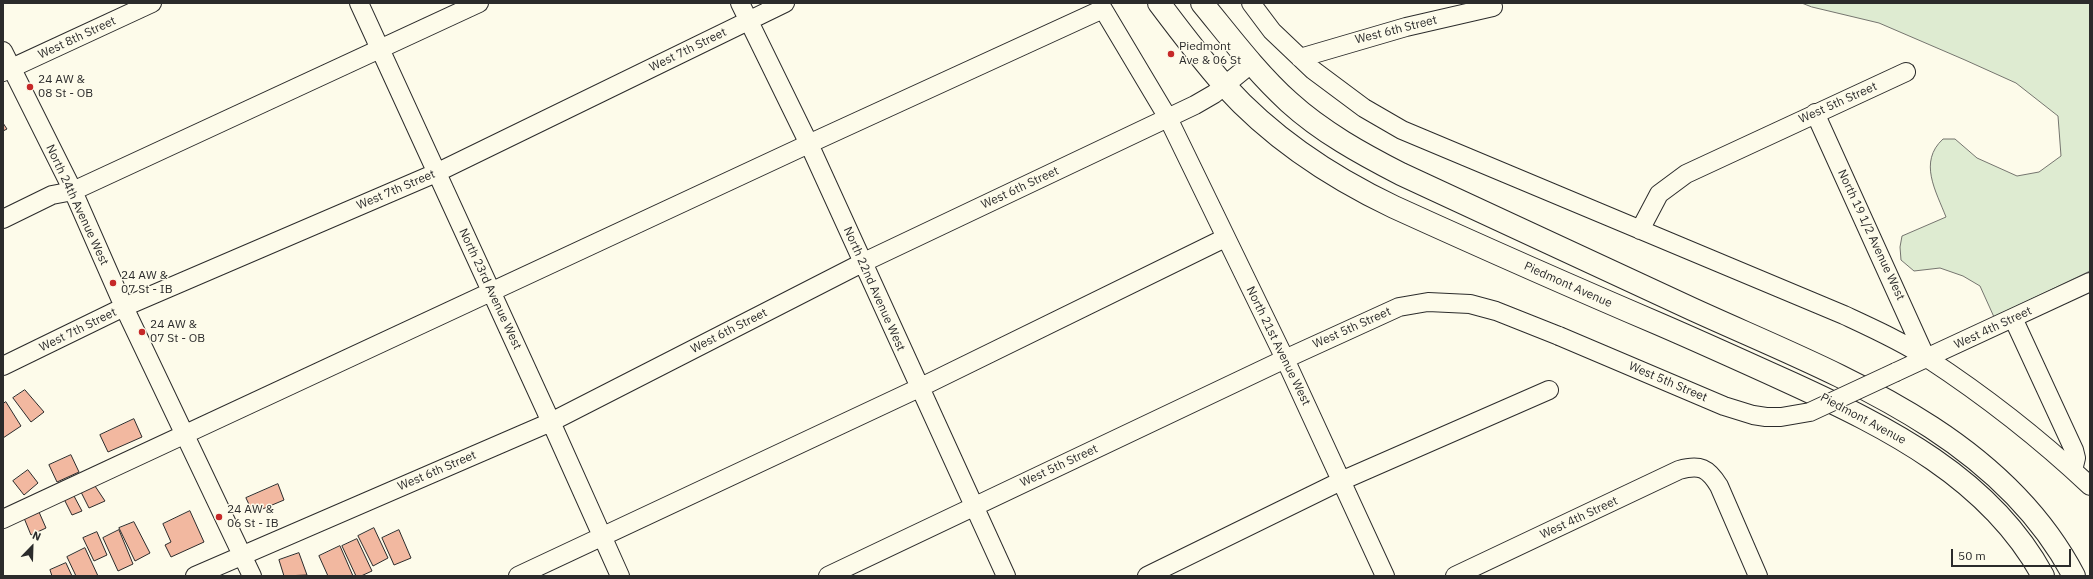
<!DOCTYPE html>
<style>
body{margin:0}
#map{position:relative;width:2093px;height:579px;overflow:hidden;background:#fdfbea;font-family:"IBM Plex Sans",sans-serif}
canvas{display:block}
.frame{position:absolute;inset:0;border:4px solid #2b2b2b;pointer-events:none}
.north{position:absolute;left:12px;top:527px;width:40px;height:40px;-webkit-text-stroke:3px #fdfbea;paint-order:stroke;rotate:23deg;font-size:11px;font-weight:700;line-height:16px;text-align:center;color:#2b2b2b}
.north::after{content:'';display:block;margin:auto;width:14px;height:18px;background:#2b2b2b;clip-path:polygon(50% 0,100% 100%,50% 72%,0 100%)}
.scale{position:absolute;left:1951px;top:549px;width:120px;height:18px;box-sizing:border-box;border:2px solid #2b2b2b;border-top:0;padding-left:5px;font-size:12px;line-height:14px;white-space:nowrap;color:#2b2b2b;-webkit-text-stroke:3px #fdfbea;paint-order:stroke}
</style>
<div id="map">
<canvas width="2093" height="579"></canvas>
<div class="frame"></div>
<div class="north">N</div>
<div class="scale">50 m</div>
</div>
<script>
const ctx = document.querySelector('canvas').getContext('2d');
ctx.lineJoin = 'round';
function fill(path, color) { ctx.fillStyle = color; ctx.fill(path, 'evenodd'); }
function trace(path, color, width, dash) { ctx.strokeStyle = color; ctx.lineWidth = width; ctx.lineCap = dash ? 'butt' : 'round'; ctx.setLineDash(dash || []); ctx.stroke(path); }
function drawText(font, color, halo, rows, align = 'center') {
  ctx.font = font + ' "IBM Plex Sans",sans-serif'; ctx.lineWidth = 3; ctx.setLineDash([]); ctx.textBaseline = 'middle'; ctx.strokeStyle = halo; ctx.fillStyle = color; for (const [text, x, y, turn = 0] of rows) {
    ctx.save(); ctx.translate(x, y); ctx.rotate((+turn || 0) * Math.PI / 180); ctx.textAlign = isNaN(turn) ? turn : align; if (halo) ctx.strokeText(text, 0, 0); ctx.fillText(text, 0, 0); ctx.restore();
  }
}
const green = new Path2D(`
 M1802 3H2090V271L1994 317 1980 286 1963 276 1940 268 1914 271 1901 260 1900 247 1902 236 1946 217C1936 191 1918 162 1943 139H1955L1977 158 2017 176 2039 172 2061 156 2058 116 2016 83 1965 60 1879 23 1812 7Z`);
const building = new Path2D(`
 M3 123 7 129 3 131Z
 M25 390 44 412 31 422 13 398Z
 M6 402 21 426 3 438V404Z
 M134 419 142 437 108 452 100 435Z
 M71 455 79 472 57 482 49 465Z
 M28 470 38 483 24 495 13 481Z
 M278 484 284 500 253 513 246 498Z
 M95 486 105 501 89 508 81 492Z
 M74 496 82 511 72 515 64 499Z
 M190 511 204 542 171 557 165 545 171 542 163 524Z
 M39 512 46 528 31 535 24 518Z
 M134 522 150 553 135 561 119 528Z
 M374 528 388 558 373 566 358 536Z
 M119 530 133 564 118 571 103 538Z
 M399 530 411 558 394 565 382 538Z
 M97 532 107 555 94 561 83 538Z
 M357 539 372 571 361 576H356L342 546Z
 M340 546 353 576H328L319 556Z
 M85 548 98 576H76L67 557Z
 M299 553 307 575 284 576 279 560Z
 M66 563 72 576H52L50 570Z`);
const minor = new Path2D(`
 M359 3 551 422 620 576
 M740 3 809 144 1006 576
 M1251 3 1272 31 1313 70 1364 108 1402 130 1844 315C1872 328 1901 341 1927 358 1985 396 2040 439 2090 486
 M3 51 73 191 124 307 252 576
 M1300 58 1406 27 1493 7
 M3 72 152 3
 M1815 113 1926 358
 M3 219 52 195 73 191 479 3
 M1640 230 1659 194 1686 174 1906 72
 M2013 318 2074 450 2076 458 2073 470
 M3 366 124 307 436 173 785 3
 M1896 372 2090 282
 M3 519 815 141 1103 9 1168 118 1285 359 1385 576
 M195 576 551 422 862 263 1195 105 1214 94 1251 64
 M518 576 919 388 1225 238
 M828 576 1285 359 1399 307 1428 302 1470 304 1496 311 1559 336
 M1147 576 1341 481 1549 390
 M1455 576 1679 470C1700 464 1708 468 1719 486L1758 576`);
const highway = new Path2D(`
 M1159 3C1180 31 1202 60 1225 86 1272 138 1331 177 1394 207 1482 247 1570 286 1659 324 1703 343 1747 363 1791 383 1887 427 1990 478 2043 576
 M1202 3C1230 37 1256 72 1289 102 1322 132 1362 154 1401 174 1498 219 1595 264 1692 309 1832 373 1998 431 2074 576`);
const minorBridge = new Path2D(`
 M1559 336 1724 406 1753 415 1766 417H1781L1810 412 1896 372`);
const markers = [
 [1171,54,4,"#c62828"],
 [30,87,4,"#c62828"],
 [113,283,4,"#c62828"],
 [142,332,4,"#c62828"],
 [219,517,4,"#c62828"]
];
const streetNames = [
 ["West 6th Street",1396,30,-14],
 ["West 8th Street",77,38,-25],
 ["West 7th Street",688,50,-26],
 ["West 5th Street",1838,103,-24],
 ["West 6th Street",1020,188,-25],
 ["West 7th Street",396,190,-23],
 ["North 24th Avenue West",77,205,65],
 ["North 19 1/2 Avenue West",1871,235,65],
 ["Piedmont Avenue",1568,285,24],
 ["North 23rd Avenue West",490,289,65],
 ["North 22nd Avenue West",874,289,66],
 ["West 5th Street",1352,328,-24],
 ["West 4th Street",1993,328,-25],
 ["West 7th Street",78,330,-26],
 ["West 6th Street",729,331,-27],
 ["North 21st Avenue West",1278,346,64],
 ["West 5th Street",1668,382,23],
 ["Piedmont Avenue",1863,419,28],
 ["West 5th Street",1059,466,-25],
 ["West 6th Street",437,471,-23],
 ["West 4th Street",1579,518,-25]
];
const poiNames = [
 ["Piedmont",1179,47],
 ["Ave & 06 St",1179,61],
 ["24 AW &",38,80],
 ["08 St - OB",38,94],
 ["24 AW &",121,276],
 ["07 St - IB",121,290],
 ["24 AW &",150,325],
 ["07 St - OB",150,339],
 ["24 AW &",227,510],
 ["06 St - IB",227,524]
];
fill(green, '#deebd1');
trace(green, '#74746e', 1);
fill(building, '#f2b8a0');
trace(building, '#2b2b2b', 1);
trace(minor, '#2b2b2b', 20);
trace(highway, '#2b2b2b', 24);
trace(minor, '#fdfbea', 18);
trace(highway, '#fdfbea', 22);
trace(minorBridge, '#2b2b2b', 20, []);
trace(minorBridge, '#fdfbea', 18);
for (const [x, y, r, color] of markers) { const dot = new Path2D(); dot.arc(x, y, r, 0, 2 * Math.PI); ctx.fillStyle = color; ctx.fill(dot); trace(dot, '#fdfbea', 1.5); }
drawText('12px', '#2b2b2b', '#fdfbea', streetNames);
drawText('12px', '#2b2b2b', '#fdfbea', poiNames, 'left');
</script>
